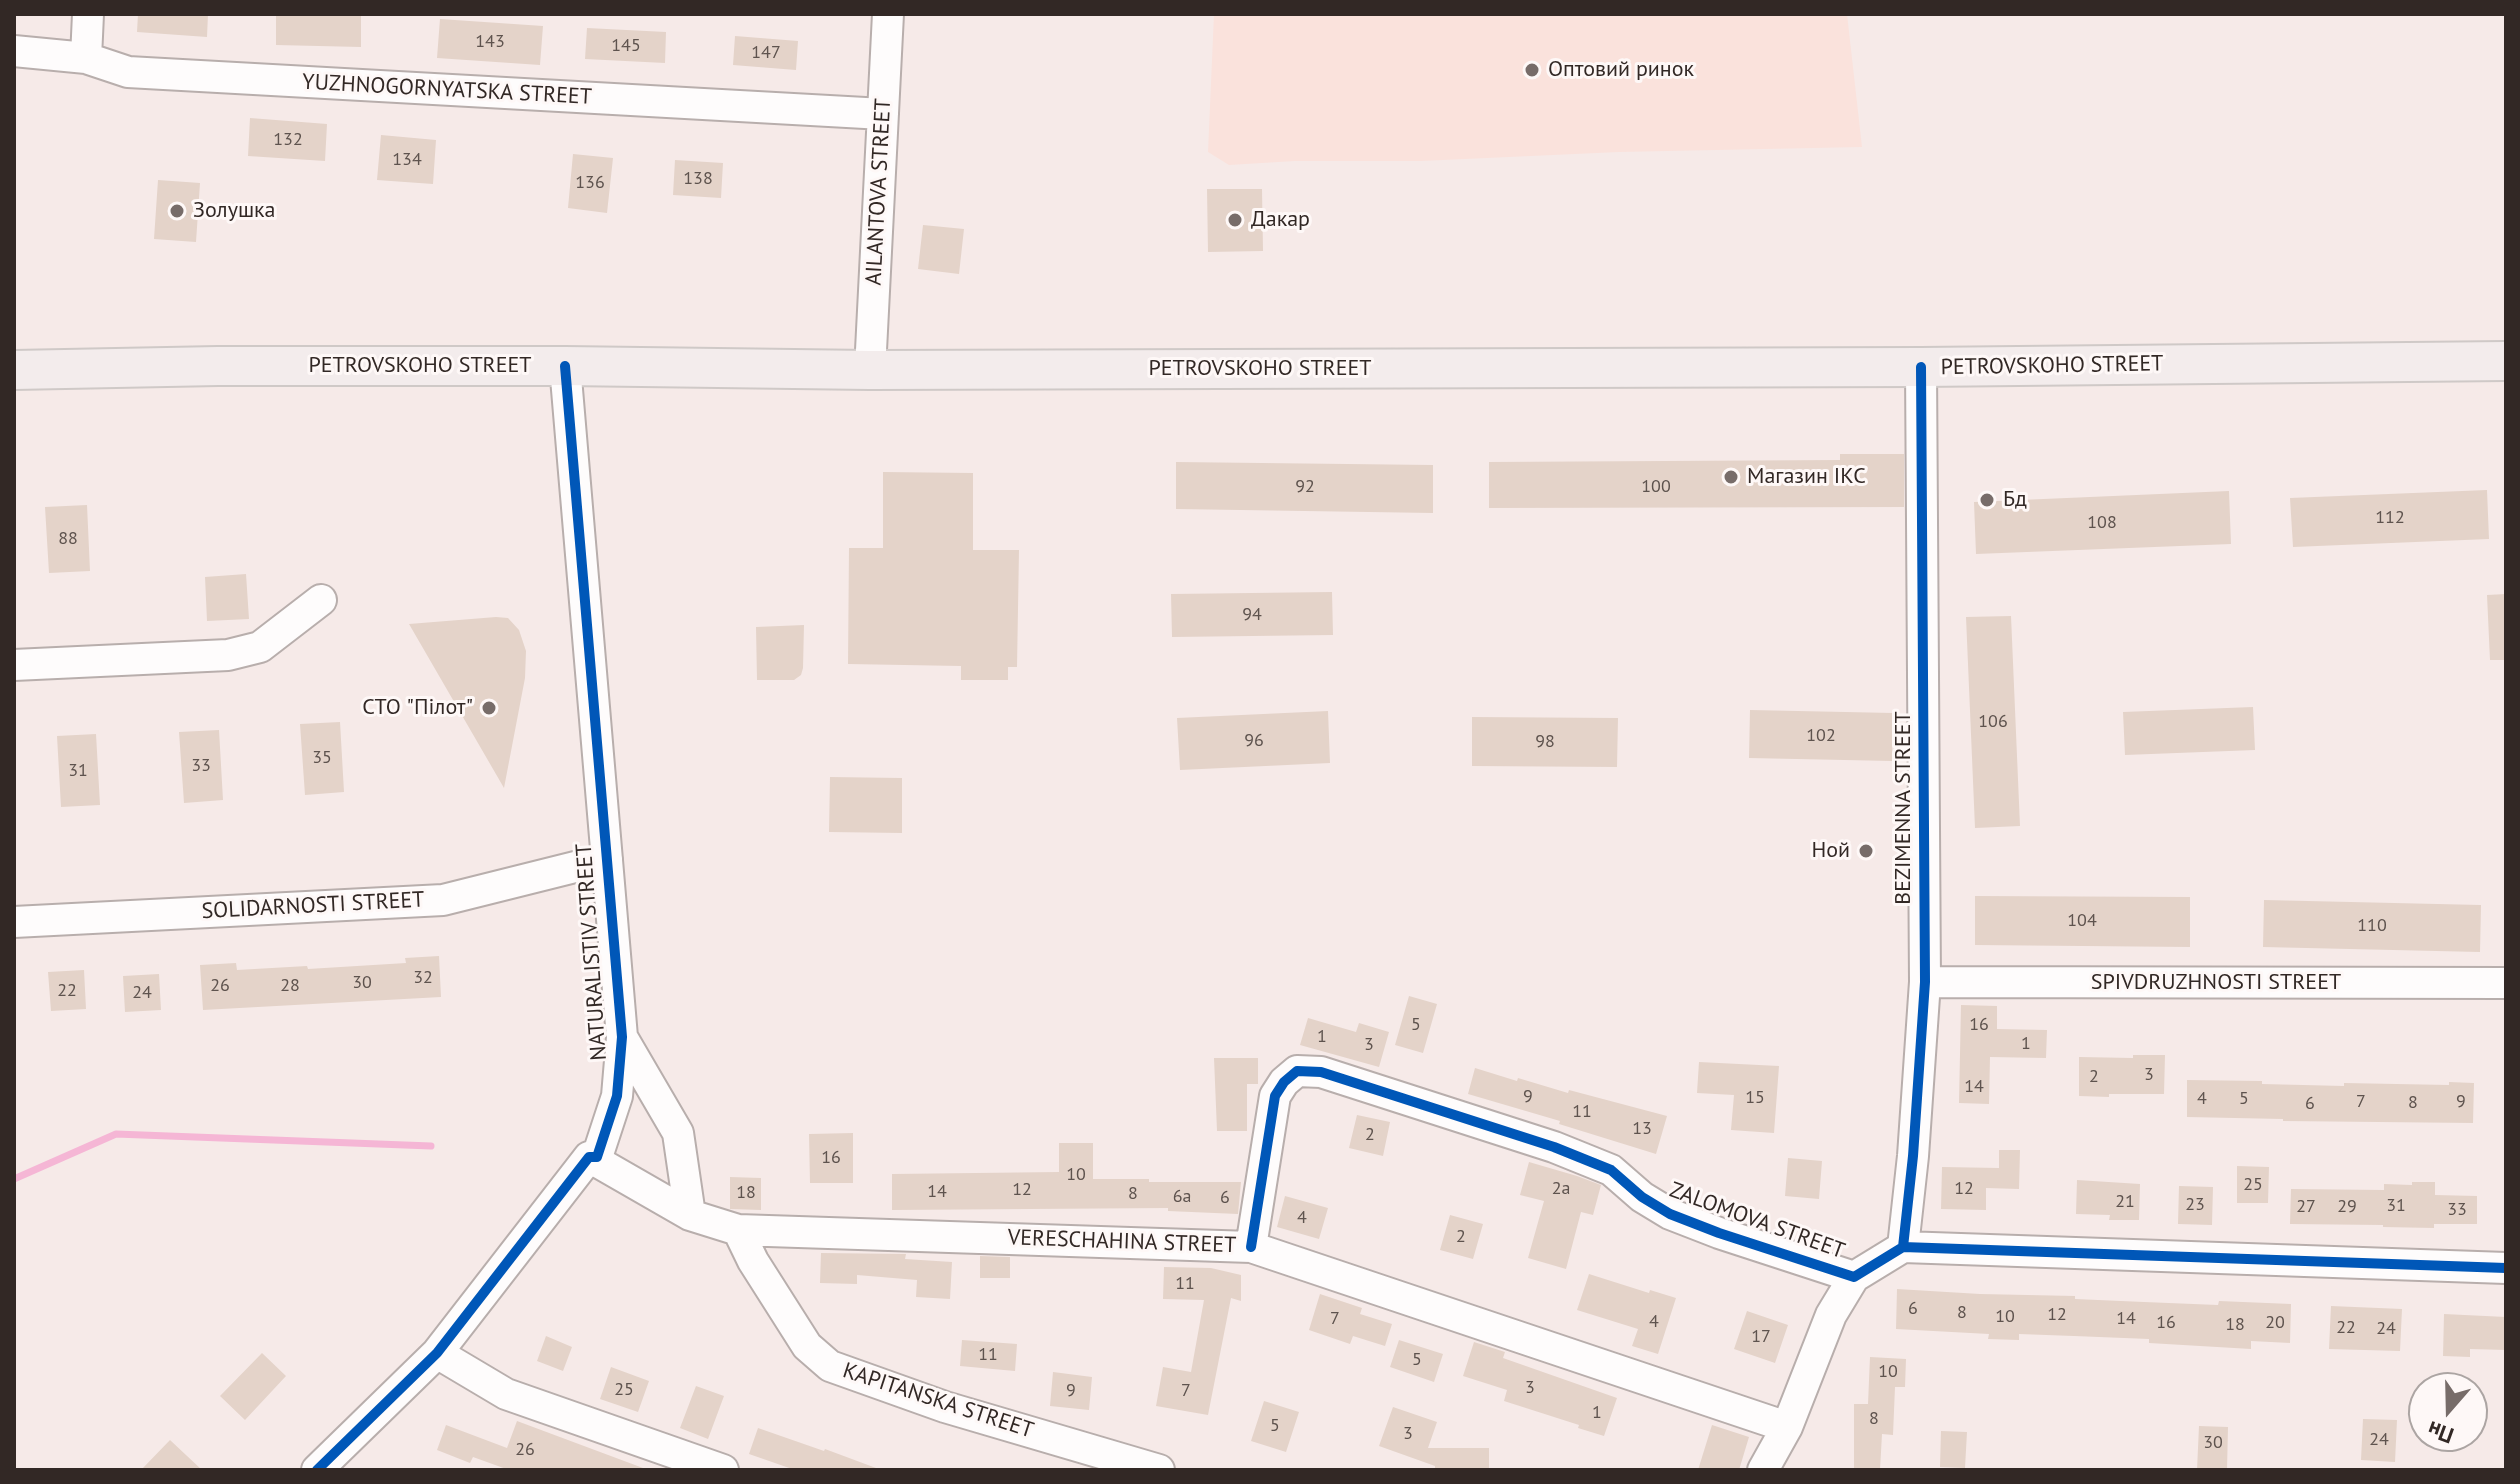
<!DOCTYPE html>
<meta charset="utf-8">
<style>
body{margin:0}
#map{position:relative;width:2520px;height:1484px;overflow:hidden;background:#f6eae8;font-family:"PT Sans",sans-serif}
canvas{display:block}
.frame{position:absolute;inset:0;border:16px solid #322825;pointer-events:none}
.north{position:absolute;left:2408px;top:1372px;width:80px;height:80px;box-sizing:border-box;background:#fef8f7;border:2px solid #aca5a3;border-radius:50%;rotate:200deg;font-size:22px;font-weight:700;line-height:32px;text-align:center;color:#322825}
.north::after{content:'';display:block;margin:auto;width:28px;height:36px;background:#776c69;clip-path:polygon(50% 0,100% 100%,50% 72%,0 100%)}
</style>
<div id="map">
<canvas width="2520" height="1484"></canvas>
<div class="frame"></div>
<div class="north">Пн</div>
</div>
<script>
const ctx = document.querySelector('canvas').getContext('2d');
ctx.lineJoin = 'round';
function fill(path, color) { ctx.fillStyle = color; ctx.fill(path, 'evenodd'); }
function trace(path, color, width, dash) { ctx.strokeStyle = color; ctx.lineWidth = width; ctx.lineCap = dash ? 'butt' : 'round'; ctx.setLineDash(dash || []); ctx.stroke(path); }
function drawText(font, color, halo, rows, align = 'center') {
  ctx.font = font + ' "PT Sans",sans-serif'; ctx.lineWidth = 6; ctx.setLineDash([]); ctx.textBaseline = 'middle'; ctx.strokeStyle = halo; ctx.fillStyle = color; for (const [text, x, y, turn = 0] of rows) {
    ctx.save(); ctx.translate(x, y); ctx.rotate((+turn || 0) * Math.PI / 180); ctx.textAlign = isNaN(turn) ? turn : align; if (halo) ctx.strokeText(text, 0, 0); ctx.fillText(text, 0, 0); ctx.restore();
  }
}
const built = new Path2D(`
 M1214 14H1847L1862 147 1619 152 1421 161H1295L1229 165 1208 152Z`);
const stream = new Path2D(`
 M14 1179 116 1134 431 1146`);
const building = new Path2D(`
 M138 14H208L207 37 137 32Z
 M276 14H361V47L276 45Z
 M440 19 543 26 540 65 437 58Z
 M587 28 666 32 665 63 585 59Z
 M735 36 798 41 796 70 733 65Z
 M250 118 327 124 325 161 248 156Z
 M381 135 436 140 433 184 377 180Z
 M573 154 613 158 607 213 568 208Z
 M675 160 723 163 721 198 673 195Z
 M158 180 200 183 196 242 154 239Z
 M1207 189H1262L1263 251 1208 252Z
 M923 225 964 229 959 274 918 269Z
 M1840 454H1904V507L1489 508V462L1840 460Z
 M1176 462 1433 465V513L1176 509Z
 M883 472 973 473V550H1019L1017 667H1008V680H961V666L848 664 849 548H883Z
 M2487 490 2489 539 2293 547 2290 498Z
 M2229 491 2231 544 1976 554 1974 502Z
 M87 505 90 571 49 573 45 507Z
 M246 574 249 619 207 621 205 577Z
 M1332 592 1333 635 1172 637 1171 594Z
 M2506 594V660H2490L2487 595Z
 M2011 616 2020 826 1975 828 1966 617Z
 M496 617 508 618 519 630 526 651 525 678 504 788 409 624Z
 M804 625 803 668 801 675 794 680H757L756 627Z
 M2253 707 2255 750 2125 755 2123 712Z
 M1750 710 1893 713 1892 761 1749 758Z
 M1328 711 1330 763 1180 770 1177 718Z
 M1472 717 1618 718 1617 767 1472 766Z
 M340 722 344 792 305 795 300 724Z
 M219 730 223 800 184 803 179 732Z
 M96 734 100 805 61 807 57 736Z
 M830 777 902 778V833L829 832Z
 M1975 896 2190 897V947L1975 945Z
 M2264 900 2481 905 2480 952 2263 947Z
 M439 956 441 997 203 1010 200 965 236 963 237 970 307 966 308 969 406 963 405 958Z
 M84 970 86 1009 51 1011 48 972Z
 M159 974 161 1010 125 1012 123 976Z
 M1409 996 1437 1004 1423 1053 1395 1045Z
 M1961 1005 1997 1006V1029L2047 1030 2046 1058 1990 1057 1989 1104 1959 1103Z
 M1308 1018 1356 1032 1359 1023 1389 1032 1379 1067 1300 1045Z
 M2133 1055H2165L2164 1094H2109V1097L2079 1096V1057L2133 1058Z
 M1214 1058H1258V1084H1247V1131H1217Z
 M1699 1062 1779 1066 1774 1133 1731 1130 1734 1095 1697 1093Z
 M1475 1068 1517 1081 1518 1078 1568 1093 1569 1090 1667 1116 1656 1154 1559 1124 1560 1121 1468 1094Z
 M2187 1080 2262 1081V1084L2344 1086V1083L2449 1085V1082L2474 1083 2473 1123 2283 1121V1119L2187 1117Z
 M1357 1115 1390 1122 1383 1156 1349 1148Z
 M853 1133V1183H810L809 1134Z
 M1059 1143H1093V1179H1149V1182H1241L1238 1214 1168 1211V1208L892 1210V1174L1059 1172Z
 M1999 1150H2020L2019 1189 1986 1188V1210L1941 1209 1942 1167 1999 1168Z
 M1788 1158 1822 1161 1819 1199 1785 1196Z
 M1529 1162 1577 1176 1601 1185 1593 1215 1581 1212 1566 1269 1528 1258 1544 1201 1520 1195Z
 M2237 1166 2269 1167 2268 1203H2237Z
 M730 1177 761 1178V1210L730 1209Z
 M2077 1180 2140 1184 2139 1220H2109L2110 1215 2076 1214Z
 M2412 1182H2435V1195L2477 1196V1224H2434V1228L2383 1227V1225L2290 1224 2291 1189 2384 1190V1184L2412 1185Z
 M2179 1186 2213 1187 2212 1225 2178 1224Z
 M1285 1196 1328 1208 1319 1239 1277 1227Z
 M1450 1215 1483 1224 1473 1259 1440 1250Z
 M821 1253 906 1254 905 1259 952 1262 950 1299 916 1297 917 1280 857 1275V1284L820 1283Z
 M980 1256 1010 1257V1278H980Z
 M1164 1267 1211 1268 1241 1275V1301L1231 1298 1208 1415 1156 1406 1163 1367 1191 1372 1204 1300 1163 1299Z
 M1589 1274 1649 1293 1650 1290 1676 1298 1658 1354 1632 1346 1638 1329 1577 1310Z
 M1897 1289 1980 1294 2075 1296V1299L2144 1302 2218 1305 2219 1301 2291 1304 2290 1343 2251 1341V1349L2149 1343V1339L2074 1336 2019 1334V1340L1988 1339 1989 1334 1896 1329Z
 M1320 1294 1362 1308 1360 1314 1392 1324 1385 1346 1353 1336 1350 1344 1309 1330Z
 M2331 1306 2402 1309 2400 1351 2329 1349Z
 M1747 1311 1788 1325 1775 1363 1734 1349Z
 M2444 1314 2506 1317V1350L2470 1349V1357L2443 1356Z
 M546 1336 572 1347 563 1371 537 1361Z
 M962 1340 1017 1344 1015 1371 960 1366Z
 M1399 1340 1443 1354 1434 1382 1390 1367Z
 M1474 1342 1505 1352 1503 1358 1617 1398 1604 1436 1578 1428 1579 1425 1504 1401 1507 1390 1463 1376Z
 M262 1353 286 1376 245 1420 220 1396Z
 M1870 1357 1906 1359 1905 1387H1895L1893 1435 1882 1434 1880 1470H1854V1404H1868Z
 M611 1367 649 1381 638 1412 600 1399Z
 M1053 1372 1092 1377 1089 1410 1050 1406Z
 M696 1386 724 1396 708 1439 680 1428Z
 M1264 1401 1299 1412 1286 1452 1251 1441Z
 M1393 1407 1437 1422 1428 1448H1489V1470H1435V1466L1379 1446Z
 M2363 1419 2397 1420 2395 1462 2361 1460Z
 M517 1421 643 1468 642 1470H509L473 1457 470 1463 437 1450 446 1425 507 1448Z
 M1712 1425 1749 1437 1739 1470H1698Z
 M2199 1426 2228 1427 2227 1470H2197Z
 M758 1428 824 1451 825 1449 876 1468V1470H795L749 1454Z
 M1941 1431 1967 1432 1965 1468 1940 1467Z
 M170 1440 202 1470H141Z`);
const minor = new Path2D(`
 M14 51 86 58 128 72 883 114
 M86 58 88 14
 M870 370 888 14
 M14 665 228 655 260 647 321 600
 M14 922 443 900 607 859
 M1925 982 2506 983
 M622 1037 678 1133 690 1215
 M589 1157 690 1215 738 1230 1251 1247 1787 1427
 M738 1230 753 1261 807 1346 830 1366 945 1407 1159 1470
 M1251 1247 1275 1096 1284 1082 1297 1071 1321 1072 1554 1147 1611 1170 1642 1197 1670 1214 1719 1233 1854 1277 1903 1247 2506 1268
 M1903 1247 1913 1156 1925 982 1921 367
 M437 1353 506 1394 723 1470
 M317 1470 437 1353 589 1157H597L617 1096 622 1037 565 366
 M1763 1470 1787 1427 1831 1315 1854 1277`);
const major = new Path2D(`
 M14 370 218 366H565L870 370 1921 367 2506 361`);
const cycleway = new Path2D(`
 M1251 1247 1275 1096 1284 1082 1297 1071 1321 1072 1554 1147 1611 1170 1642 1197 1670 1214 1719 1233 1854 1277 1903 1247 2506 1268
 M1903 1247 1913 1156 1925 982 1921 367
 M317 1470 437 1353 589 1157H597L617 1096 622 1037 565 366`);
const markers = [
 [1532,70,8,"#776c69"],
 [177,211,8,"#776c69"],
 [1235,220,8,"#776c69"],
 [1731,477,8,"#776c69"],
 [1987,500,8,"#776c69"],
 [489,708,8,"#776c69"],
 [1866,851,8,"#776c69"]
];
const numberNames = [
 ["143",490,42],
 ["145",626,46],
 ["147",766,53],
 ["132",288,140],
 ["134",407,160],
 ["138",698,179],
 ["136",590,183],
 ["92",1305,487],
 ["100",1656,487],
 ["112",2390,518],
 ["108",2102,523],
 ["88",68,539],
 ["94",1252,615],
 ["106",1993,722],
 ["102",1821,736],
 ["96",1254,741],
 ["98",1545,742],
 ["35",322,758],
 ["33",201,766],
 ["31",78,771],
 ["104",2082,921],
 ["110",2372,926],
 ["32",423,978],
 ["30",362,983],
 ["26",220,986],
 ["28",290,986],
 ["22",67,991],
 ["24",142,993],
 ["5",1416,1025],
 ["16",1979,1025],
 ["1",1322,1037],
 ["1",2026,1044],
 ["3",1369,1045],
 ["3",2149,1075],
 ["2",2094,1077],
 ["14",1974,1087],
 ["9",1528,1097],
 ["15",1755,1098],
 ["4",2202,1099],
 ["5",2244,1099],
 ["7",2361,1102],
 ["9",2461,1102],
 ["8",2413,1103],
 ["6",2310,1104],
 ["11",1582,1112],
 ["13",1642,1129],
 ["2",1370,1135],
 ["16",831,1158],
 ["10",1076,1175],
 ["25",2253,1185],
 ["2а",1561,1189],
 ["12",1964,1189],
 ["12",1022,1190],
 ["14",937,1192],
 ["18",746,1193],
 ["8",1133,1194],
 ["6а",1182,1197],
 ["6",1225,1198],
 ["21",2125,1202],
 ["23",2195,1205],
 ["31",2396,1206],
 ["27",2306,1207],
 ["29",2347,1207],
 ["33",2457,1210],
 ["4",1302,1218],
 ["2",1461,1237],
 ["11",1185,1284],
 ["6",1913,1309],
 ["8",1962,1313],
 ["12",2057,1315],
 ["10",2005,1317],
 ["7",1335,1319],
 ["14",2126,1319],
 ["4",1654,1322],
 ["16",2166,1323],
 ["20",2275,1323],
 ["18",2235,1325],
 ["22",2346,1328],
 ["24",2386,1329],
 ["17",1761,1337],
 ["11",988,1355],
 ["5",1417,1360],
 ["10",1888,1372],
 ["3",1530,1388],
 ["25",624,1390],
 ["9",1071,1391],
 ["7",1186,1391],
 ["1",1597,1413],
 ["8",1874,1419],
 ["5",1275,1426],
 ["3",1408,1434],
 ["24",2379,1440],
 ["30",2213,1443],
 ["26",525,1450]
];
const poiNames = [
 ["Оптовий ринок",1548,70],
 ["Золушка",193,211],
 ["Дакар",1251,220],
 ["Магазин ІКС",1747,477],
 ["Бд",2003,500],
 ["СТО \"Пілот\"",473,708,"right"],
 ["Ной",1850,851,"right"]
];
const streetNames = [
 ["YUZHNOGORNYATSKA STREET",447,90,3],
 ["AILANTOVA STREET",879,192,-87],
 ["PETROVSKOHO STREET",420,366],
 ["PETROVSKOHO STREET",2052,366,-1],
 ["PETROVSKOHO STREET",1260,369],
 ["BEZIMENNA STREET",1904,808,-90],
 ["SOLIDARNOSTI STREET",313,906,-3],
 ["NATURALISTIV STREET",592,952,-94],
 ["SPIVDRUZHNOSTI STREET",2216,983],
 ["ZALOMOVA STREET",1757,1221,20],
 ["VERESCHAHINA STREET",1122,1242,2],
 ["KAPITANSKA STREET",938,1401,18]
];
fill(built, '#fae2dc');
trace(stream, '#f5b6d5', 7);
fill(building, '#e4d3c9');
trace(minor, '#b8aeac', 34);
trace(major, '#cfc9c7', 42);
trace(minor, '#fefcfc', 30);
trace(major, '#f3ecec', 38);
trace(cycleway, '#0057b8', 10);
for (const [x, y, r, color] of markers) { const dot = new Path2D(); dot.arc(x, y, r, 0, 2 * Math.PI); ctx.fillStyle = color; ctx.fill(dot); trace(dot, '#fef8f7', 3); }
drawText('18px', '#5e534e', null, numberNames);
drawText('22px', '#322825', '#fef8f7', poiNames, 'left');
drawText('22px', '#322825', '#fef8f7', streetNames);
</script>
